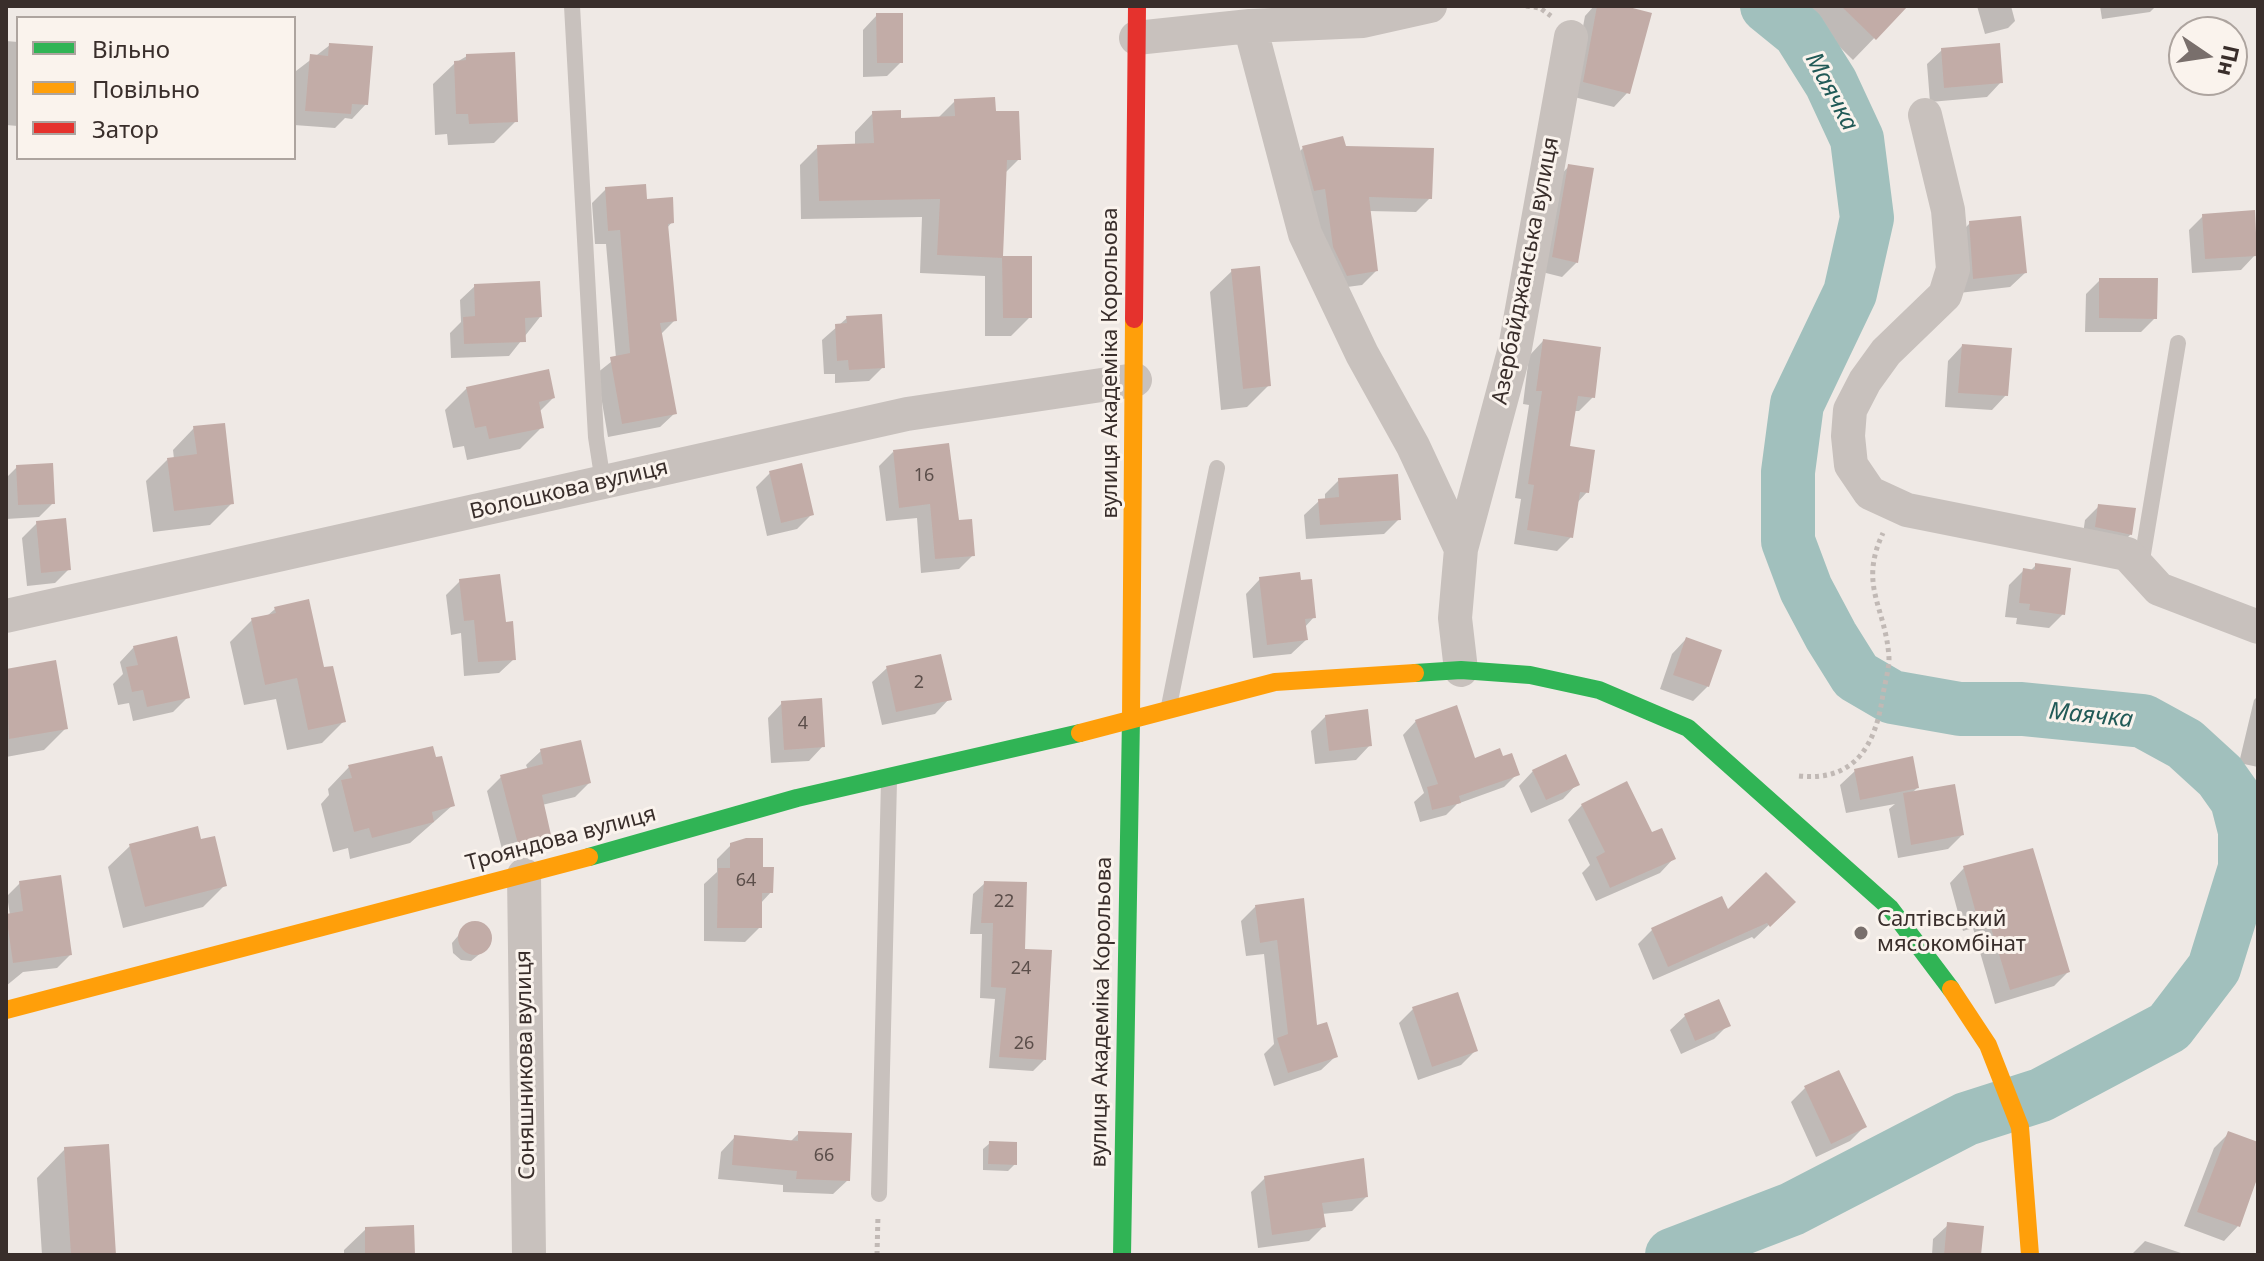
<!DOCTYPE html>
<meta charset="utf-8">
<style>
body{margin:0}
#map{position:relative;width:2264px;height:1261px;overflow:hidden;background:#efe9e5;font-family:"Noto Sans",sans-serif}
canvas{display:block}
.frame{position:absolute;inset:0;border:8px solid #392e2b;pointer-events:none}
.legend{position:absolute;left:16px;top:16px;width:280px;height:144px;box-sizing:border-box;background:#faf3ed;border:2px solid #ada49f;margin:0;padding:10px 14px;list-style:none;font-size:24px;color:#392e2b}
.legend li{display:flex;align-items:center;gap:16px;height:40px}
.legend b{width:40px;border:2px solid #ada49f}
.north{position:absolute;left:2168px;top:16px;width:80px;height:80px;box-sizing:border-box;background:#faf3ed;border:2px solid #ada49f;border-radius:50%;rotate:103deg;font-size:22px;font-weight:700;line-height:32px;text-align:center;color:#392e2b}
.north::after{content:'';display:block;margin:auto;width:28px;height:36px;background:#796f6c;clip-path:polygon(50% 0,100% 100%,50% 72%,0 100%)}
</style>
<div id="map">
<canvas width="2264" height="1261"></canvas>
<div class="frame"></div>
<ul class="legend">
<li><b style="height:10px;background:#30b455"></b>Вільно</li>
<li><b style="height:10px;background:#ff9f0a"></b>Повільно</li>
<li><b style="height:10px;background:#e5322d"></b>Затор</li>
</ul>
<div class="north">Пн</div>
</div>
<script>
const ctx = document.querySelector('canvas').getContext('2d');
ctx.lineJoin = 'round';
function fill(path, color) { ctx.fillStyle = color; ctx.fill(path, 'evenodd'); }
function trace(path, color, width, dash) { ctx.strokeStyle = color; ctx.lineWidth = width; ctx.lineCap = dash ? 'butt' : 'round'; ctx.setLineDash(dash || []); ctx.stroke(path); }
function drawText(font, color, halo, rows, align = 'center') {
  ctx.font = font + ' "Noto Sans",sans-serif'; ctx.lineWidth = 6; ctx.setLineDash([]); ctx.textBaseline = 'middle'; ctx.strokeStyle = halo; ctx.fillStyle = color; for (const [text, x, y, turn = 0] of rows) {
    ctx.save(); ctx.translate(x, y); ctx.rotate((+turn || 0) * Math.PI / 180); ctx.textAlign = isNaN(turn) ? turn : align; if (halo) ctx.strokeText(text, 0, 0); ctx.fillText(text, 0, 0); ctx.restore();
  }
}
const shadow = new Path2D(`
 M1594 6H1617L1628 92 1614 107 1570 96 1585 16Z
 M1802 6H1905L1853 60 1800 8Z
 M1977 6H2011L2015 21 2008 28 1985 34Z
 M2100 6H2156L2150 12 2102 19Z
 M877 15 901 62 887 76 863 77V30Z
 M6 41 18 42V126L6 125Z
 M330 45 366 104 352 119 345 118 335 128 294 125 296 71Z
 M1942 50 2001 82 1987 97 1930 102 1927 64Z
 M467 56 516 121 494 143 448 145 447 134 435 135 433 84 455 63Z
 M955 101 994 113 1019 159 1005 173 1001 258H1030V317L1011 336H985V276L920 273 922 217 801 219 800 165 818 147 855 146V132L873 113 899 120 937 119Z
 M1303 148H1344L1430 198 1416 212 1368 211 1376 271 1362 285 1332 289 1289 162Z
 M1569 166 1577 262 1562 277 1538 271 1555 181Z
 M606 189 645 201 672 222 667 228 675 320 660 335 675 413 660 427 608 437 597 373 616 358 606 244H595L592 203Z
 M2203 216 2255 255 2241 270 2192 273 2189 230Z
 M1970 223 2025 273 2010 287 1959 293 1955 238Z
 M1232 271 1269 385 1247 407 1221 410 1210 292Z
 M2100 280 2155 318 2141 332H2085L2086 294Z
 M475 286 540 317 509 356 451 358 450 333 461 322 460 300Z
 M847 318 883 367 869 381 835 383V374H824L822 340Z
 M1543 341 1593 397 1579 411H1574L1568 448 1587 492 1577 503 1571 537 1557 551 1514 544 1521 499 1515 498 1529 405 1523 404 1529 356Z
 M1962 346 2006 395 1992 410 1945 407 1948 361Z
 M467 388 553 398 539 412 542 427 520 449 467 460 464 446 453 448 445 410Z
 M194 428 232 503 210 525 153 532 146 481 168 459H174L173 450Z
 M893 452 957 522 973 555 959 569 921 573 917 518 886 521 879 466Z
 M17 467 53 503 39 517 6 519V478Z
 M770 473 812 514 797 529 767 536 756 487Z
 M1339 480 1399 519 1384 534 1306 539 1304 515 1319 501 1325 500V494Z
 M2099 506 2131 534 2116 549 2082 541 2085 520Z
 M37 523 69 569 55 583 27 586 22 538Z
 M2036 565 2063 614 2049 628 2016 624 2017 618 2005 617 2009 585 2024 570 2030 571Z
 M1260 579 1314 617 1304 628 1306 640 1291 654 1253 658 1246 594Z
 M460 581 504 624 514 659 499 673 464 676 461 633 451 635 446 595Z
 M275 609 323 670 344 721 322 743 287 750 276 699 244 705 230 642 252 620 267 616Z
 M1686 639 1708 686 1693 701 1660 689 1672 654Z
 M134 647 188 697 173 712 133 721 129 703 118 705 113 684 123 674 120 662Z
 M55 662 66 728 44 750 6 757V671Z
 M887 668 949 699 935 714 882 725 872 682Z
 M2258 696V767L2239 763 2254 700Z
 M782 703 823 746 809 761 771 763 768 718Z
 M1326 716 1370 745 1356 760 1315 764 1311 731Z
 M1416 721 1474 760 1502 759 1517 774 1504 787 1457 804 1446 815 1420 822 1414 802 1424 793 1403 735Z
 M541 751 589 783 575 797 542 805 549 835 535 849 504 857 487 791 501 777 528 770 526 765Z
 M349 767 453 805 410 843 350 859 348 848 333 852 321 804 329 795 328 789Z
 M1533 771 1577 784 1563 799 1531 813 1519 786Z
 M1855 771 1917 788 1911 794 1962 835 1948 849 1898 858 1889 809 1895 804 1846 813 1840 785Z
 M1582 805 1674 858 1660 873 1596 901 1582 873 1590 865 1568 820Z
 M200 842 225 885 203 907 123 928 108 867 130 846Z
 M731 845 761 869 771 892 760 904V927L745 942 704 941V884L717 872V859Z
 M1964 868 2068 972 2054 986 1995 1004 1973 928 1963 931 1950 883Z
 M20 883 70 955 57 968 23 972 6 986V916L10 915 7 896Z
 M985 883 1023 951 1044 1060 1033 1071 989 1068 995 999 980 998 982 934H970L973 894Z
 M1302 900 1315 1028 1336 1056 1321 1070 1274 1086 1264 1054 1274 1044 1264 954 1246 956 1241 921 1256 906Z
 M1793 902 1754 939 1752 937 1653 980 1638 944 1652 930Z
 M469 923 483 925 489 932 488 947 471 961 461 960 453 953 452 943Z
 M1718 1001 1728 1025 1714 1039 1681 1054 1670 1030 1685 1016Z
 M1413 1009 1475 1051 1461 1065 1418 1080 1399 1023Z
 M1805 1088 1864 1127 1850 1141 1816 1157 1791 1102Z
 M799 1133 848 1180 833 1194 783 1192V1185L718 1179 721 1152 735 1137 790 1142Z
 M2228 1134 2258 1144V1176L2238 1226 2224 1241 2184 1226 2214 1148Z
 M990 1143 1015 1164 1008 1171 983 1170V1149Z
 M65 1149 114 1255H42L37 1178Z
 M1265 1178 1366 1197 1352 1211 1322 1214 1324 1226 1309 1241 1258 1248 1251 1192Z
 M1948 1225 1979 1255H1932L1933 1239Z
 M366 1229 413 1255H344V1250Z
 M2145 1241 2184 1254 2183 1255H2131Z
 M1009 1253V1255H952L953 1254Z`);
const river = new Path2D(`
 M1672 1255 1792 1209 1966 1119 2041 1095 2169 1027 2214 968 2245 868V831L2237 800 2220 776 2185 744 2143 721 2022 709H1960L1892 697 1856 676 1831 636 1806 589 1788 541V472L1797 404 1850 293 1867 218 1857 139 1831 83 1799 32 1767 6`);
const building = new Path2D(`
 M1597 6H1625L1652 13 1630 94 1583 82Z
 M1841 6H1908L1876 40Z
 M876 13H903V63H877Z
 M329 43 373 46 368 105 352 104 351 114 305 111 310 54 328 56Z
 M2000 43 2003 83 1944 88 1941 48Z
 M515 52 518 122 469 124 468 114H456L454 61 466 60V54Z
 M995 97 996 111H1019L1021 160H1007L1003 256H1032V318H1003L1002 258 937 255 940 199 819 201 817 145 874 143 872 111 901 110V118L955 116 954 99Z
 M1343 136 1346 146 1434 148 1432 199 1369 197 1378 271 1347 276 1333 247 1325 189 1314 191 1302 146Z
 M1568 164 1594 168 1578 263 1552 257Z
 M646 184 647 199 673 197 674 223 668 224 677 321 660 323 677 414 622 424 610 357 630 353 620 230 608 231 605 187Z
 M2255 210 2257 256 2205 259 2202 214Z
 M2021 216 2027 273 1973 279 1969 221Z
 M1260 266 1271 386 1243 389 1231 269Z
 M2099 278H2158L2157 319 2099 318Z
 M540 281 542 317 525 318 526 342 464 344 463 317 475 316 474 284Z
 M882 314 885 368 849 370 848 360 837 361 835 324 847 323 846 316Z
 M1543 339 1601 347 1595 398 1578 396 1570 446 1595 450 1589 493 1580 492 1573 538 1527 530 1534 485 1528 484 1542 391H1536Z
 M1962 344 2012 348 2008 396 1958 393Z
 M549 369 555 398 539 402 544 428 489 439 486 426 475 428 466 387Z
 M225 423 234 504 174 511 167 458 197 454 193 426Z
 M949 443 959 520 972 519 975 556 935 559 930 504 899 508 893 450Z
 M53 463 55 504 18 505 16 465Z
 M802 463 814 515 781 523 769 471Z
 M1398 474 1401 520 1320 525 1318 499 1339 497 1338 478Z
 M2098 504 2136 508 2132 535 2095 527Z
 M66 518 71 570 41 573 36 521Z
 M2035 563 2071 568 2065 615 2029 610 2030 604 2019 603 2023 568 2035 570Z
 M1300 572 1301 580 1312 579 1316 618 1305 619 1308 640 1267 645 1259 577Z
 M500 574 506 622 513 621 516 660 478 662 474 620 464 621 459 579Z
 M309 599 324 667 333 666 346 722 308 730 297 678 265 685 251 618 276 613 274 607Z
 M177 636 190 698 147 707 143 690 132 692 126 667 138 665 133 646Z
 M1686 637 1722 650 1709 687 1673 675Z
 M941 654 952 700 896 712 886 666Z
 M56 660 68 729 9 739 6 669Z
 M822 698 825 747 784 750 781 701Z
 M1457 705 1475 758 1500 748 1503 756 1512 753 1520 775 1459 796 1461 803 1432 810 1427 787 1438 784 1415 720Z
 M1368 709 1372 746 1329 751 1325 715Z
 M581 740 591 783 542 795 551 835 518 844 500 775 543 764 540 749Z
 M433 746 436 757 442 756 455 806 432 812 434 822 372 838 369 828 354 832 341 780 352 778 348 765Z
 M1566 754 1580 785 1546 800 1532 770Z
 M1913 756 1919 788 1860 800 1854 769Z
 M1627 781 1652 832 1662 828 1676 859 1610 888 1596 857 1605 852 1581 804Z
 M1955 784 1964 835 1911 845 1903 793Z
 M198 826 201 839 215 836 227 886 145 907 129 844Z
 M746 838H763V867H774L773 893H762V928H717L718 868H730V843Z
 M2033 848 2070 972 2010 990 1987 915 1977 917 1963 866Z
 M1766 872 1796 902 1770 927 1767 923 1668 967 1651 928 1722 896 1728 909Z
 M61 875 72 955 13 963 6 914 23 911 19 881Z
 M984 881 1027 882 1025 949 1052 950 1046 1060 999 1057 1006 988 991 987 993 923H981Z
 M1304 898 1317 1025 1327 1022 1338 1057 1288 1073 1277 1038 1288 1034 1277 940 1260 943 1255 905Z
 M458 938a17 17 0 1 1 34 0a17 17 0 1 1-34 0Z
 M1458 992 1478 1051 1432 1067 1412 1007Z
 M1719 999 1731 1026 1695 1041 1684 1014Z
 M1839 1070 1867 1127 1831 1144 1804 1086Z
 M798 1131 852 1133 850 1181 796 1179 797 1171 732 1165 734 1135 798 1141Z
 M2228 1131 2258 1142V1176L2240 1227 2197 1212Z
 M989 1141 1017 1142V1165L988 1164Z
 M109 1144 116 1255H71L64 1147Z
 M1364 1158 1368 1197 1322 1203 1326 1227 1272 1235 1264 1176Z
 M1947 1222 1984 1226 1981 1255H1944Z
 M414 1225 415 1255H365V1227Z`);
const path = new Path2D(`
 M1526 6 1540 8 1551 16
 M1799 776C1856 782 1876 744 1883 694 1885 683 1889 669 1889 658 1886 607 1858 586 1883 533
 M877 1255 878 1215`);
const lane = new Path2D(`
 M572 6 596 437 603 482
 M2141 566 2178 343
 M1169 706 1217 468
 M879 1194 889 781`);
const street = new Path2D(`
 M1250 26 1305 234 1362 354 1413 446 1461 549 1455 618 1461 670
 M1136 38 1250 26 1363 21 1430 6
 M1925 115 1948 210 1953 269 1945 295 1886 352 1865 381 1850 410 1848 436 1851 465 1870 493 1907 510 2127 554 2159 589 2258 627
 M1461 549 1515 348 1571 37
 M6 616 907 414 1135 380
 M524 875 529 1255`);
const fast = new Path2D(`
 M1415 673 1461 670 1530 675 1599 690 1688 728 1890 908 1951 989
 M589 857 797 798 1080 733
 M1122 1255 1131 718`);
const slow = new Path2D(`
 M1131 718 1134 319
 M1080 733 1275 682 1415 673
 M1951 989 1988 1045 2020 1127 2030 1255
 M6 1010 589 857`);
const jam = new Path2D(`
 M1134 319 1137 6`);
const markers = [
 [1861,933,8,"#796f6c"]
];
const numberNames = [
 ["16",924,476],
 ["2",919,683],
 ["4",803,724],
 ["64",746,881],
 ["22",1004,902],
 ["24",1021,969],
 ["26",1024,1044],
 ["66",824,1156]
];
const streetNames = [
 ["Азербайджанська вулиця",1526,271,-79],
 ["вулиця Академіка Корольова",1111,363,-90],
 ["Волошкова вулиця",569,490,-13],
 ["Трояндова вулиця",561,839,-15],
 ["вулиця Академіка Корольова",1102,1012,-89],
 ["Соняшникова вулиця",526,1065,-91]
];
const poiNames = [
 ["Салтівський",1877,920],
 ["мясокомбінат",1877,945]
];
const waterNames = [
 ["Маячка",1831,92,62],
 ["Маячка",2091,716,6]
];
fill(shadow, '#0003');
trace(river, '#a1c0bd', 54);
fill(building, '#c2aca7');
trace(path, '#c1b9b5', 5, [4, 4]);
trace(lane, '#c8c1bd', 16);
trace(street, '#c8c1bd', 34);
trace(fast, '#30b455', 18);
trace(slow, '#ff9f0a', 18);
trace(jam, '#e5322d', 18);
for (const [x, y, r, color] of markers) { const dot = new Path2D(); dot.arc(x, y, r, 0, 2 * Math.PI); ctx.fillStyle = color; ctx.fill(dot); trace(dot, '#faf3ed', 3); }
drawText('18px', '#5b4e4a', null, numberNames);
drawText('22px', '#392e2b', '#faf3ed', streetNames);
drawText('22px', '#392e2b', '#faf3ed', poiNames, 'left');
drawText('italic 24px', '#215a57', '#faf3ed', waterNames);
</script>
